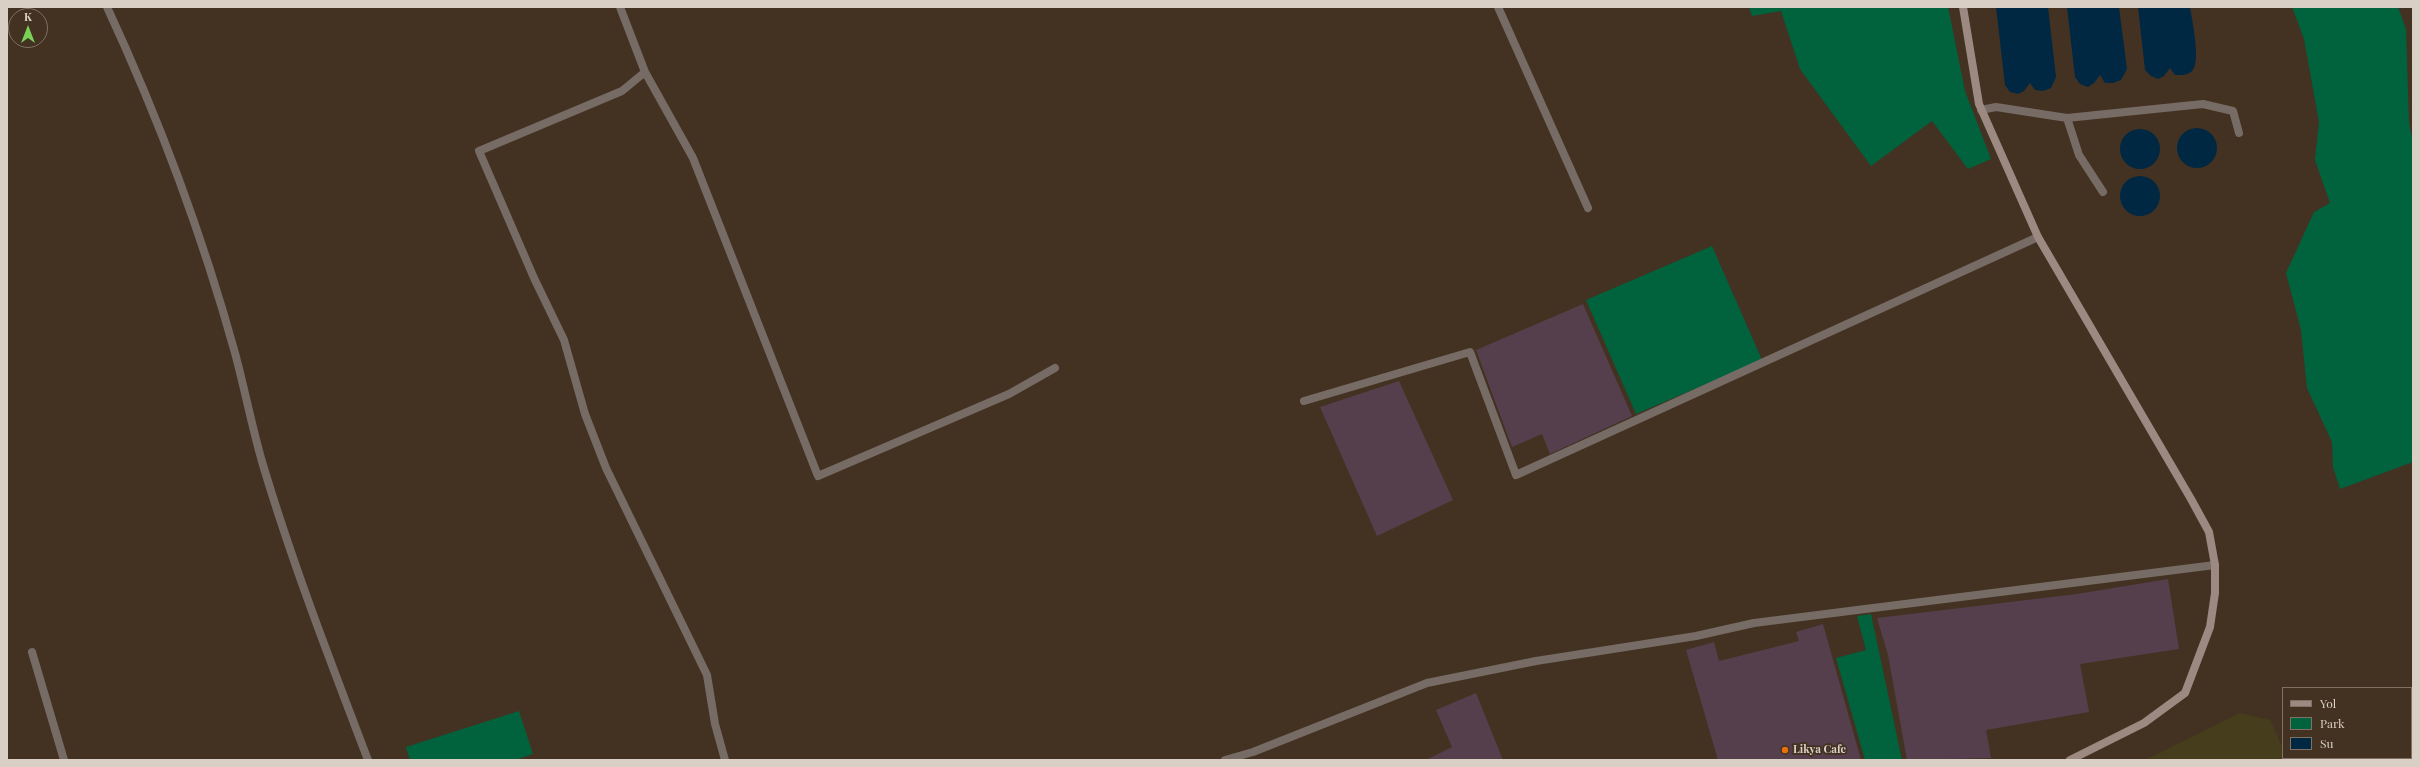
<!DOCTYPE html>
<style>
body{margin:0}
#map{position:relative;width:2420px;height:767px;overflow:hidden;background:#433221;font-family:"Playfair Display",serif}
canvas{display:block}
.frame{position:absolute;inset:0;border:8px solid #dacfc5;pointer-events:none}
.legend{position:absolute;left:2282px;top:687px;width:130px;height:72px;box-sizing:border-box;background:#433221;border:1px solid #7f7163;margin:0;padding:5px 7px;list-style:none;font-size:12px;color:#dacfc5}
.legend li{display:flex;align-items:center;gap:8px;height:20px}
.legend b{width:20px;border:1px solid #7f7163}
.north{position:absolute;left:8px;top:8px;width:40px;height:40px;box-sizing:border-box;background:#433221;border:1px solid #7f7163;border-radius:50%;rotate:0deg;font-size:11px;font-weight:700;line-height:16px;text-align:center;color:#dacfc5}
.north::after{content:'';display:block;margin:auto;width:14px;height:18px;background:#79d158;clip-path:polygon(50% 0,100% 100%,50% 72%,0 100%)}
</style>
<div id="map">
<canvas width="2420" height="767"></canvas>
<div class="frame"></div>
<ul class="legend">
<li><b style="height:5px;background:#9c8981"></b>Yol</li>
<li><b style="height:11px;background:#00633d"></b>Park</li>
<li><b style="height:11px;background:#002843"></b>Su</li>
</ul>
<div class="north">K</div>
</div>
<script>
const ctx = document.querySelector('canvas').getContext('2d');
ctx.lineJoin = 'round';
function fill(path, color) { ctx.fillStyle = color; ctx.fill(path, 'evenodd'); }
function trace(path, color, width, dash) { ctx.strokeStyle = color; ctx.lineWidth = width; ctx.lineCap = dash ? 'butt' : 'round'; ctx.setLineDash(dash || []); ctx.stroke(path); }
function drawText(font, color, halo, rows, align = 'center') {
  ctx.font = font + ' "Playfair Display",serif'; ctx.lineWidth = 3.5; ctx.setLineDash([]); ctx.textBaseline = 'middle'; ctx.strokeStyle = halo; ctx.fillStyle = color; for (const [text, x, y, turn = 0] of rows) {
    ctx.save(); ctx.translate(x, y); ctx.rotate((+turn || 0) * Math.PI / 180); ctx.textAlign = isNaN(turn) ? turn : align; if (halo) ctx.strokeText(text, 0, 0); ctx.fillText(text, 0, 0); ctx.restore();
  }
}
const green = new Path2D(`
 M1749 7H1948L1965 91 1991 159 1968 169 1932 121 1871 166 1800 69 1781 11 1752 16Z
 M2292 7H2398L2406 29 2409 122 2413 143V462L2340 489 2333 467 2332 442 2307 388 2301 330 2286 273 2314 212 2330 203 2315 160 2319 122 2304 39Z
 M1712 246 1762 360 1636 414 1586 300Z
 M1871 614 1902 760H1865L1836 658 1866 650 1857 616Z
 M519 711 533 754 515 760H410L406 747Z`);
const sand = new Path2D(`
 M2240 713 2270 720 2283 748V758L2289 760H2145Z`);
const water = new Path2D(`
 M1996 7H2048L2056 77 2051 88 2043 91 2035 90 2030 83 2024 91 2018 94 2010 92 2005 85Z
 M2067 7H2119L2127 69 2121 80 2113 83H2105L2100 75 2094 83 2088 87 2080 84 2075 77Z
 M2138 7H2190C2192 21 2202 64 2191 72 2186 76 2180 75 2175 75L2170 68 2164 76 2158 79 2151 76 2145 70Z
 M2177 148a20 20 0 1 1 40 0a20 20 0 1 1-40 0Z
 M2120 149a20 20 0 1 1 40 0a20 20 0 1 1-40 0Z
 M2120 196a20 20 0 1 1 40 0a20 20 0 1 1-40 0Z
 M2413 719V760H2333L2337 758H2411V720Z`);
const building = new Path2D(`
 M1583 304 1632 416 1550 454 1542 434 1512 447 1476 350Z
 M1399 381 1453 500 1377 536 1320 407Z
 M2168 579 2179 649 2080 664 2089 712 1986 730 1991 758 1907 760 1888 655 1877 618 2077 594Z
 M1823 624 1861 760H1718L1686 650 1714 642 1719 661 1799 641 1796 632Z
 M1476 693 1503 760H1426L1452 747 1436 710Z`);
const lane = new Path2D(`
 M1498 7 1588 208
 M1981 110 1996 107 2067 118 2203 104 2233 111 2239 133
 M2067 118 2079 155 2103 192
 M32 652 64 760`);
const street = new Path2D(`
 M107 7C159 119 202 234 235 353 245 390 252 428 263 465 293 565 331 663 368 760
 M620 7 645 72 693 158 818 476 1009 394 1055 368
 M645 72 622 91 479 151 534 278 564 340 585 414 606 468 707 675 715 724 725 760
 M1304 401 1470 352 1516 475 2038 237
 M1225 760 1253 752 1427 683 1536 661 1696 636 1754 623 2215 565`);
const secondary = new Path2D(`
 M1963 7 1979 104 2038 237 2191 499 2209 532 2215 565V593L2210 627 2185 693 2144 723 2070 760`);
const markers = [
 [1785,750,4,"#e8710a"]
];
const poiNames = [
 ["Likya Cafe",1793,750]
];
fill(green, '#00633d');
fill(sand, '#463d1d');
fill(water, '#002843');
fill(building, '#553f4d');
trace(lane, '#776b66', 8);
trace(street, '#776b66', 8);
trace(secondary, '#9c8981', 8);
for (const [x, y, r, color] of markers) { const dot = new Path2D(); dot.arc(x, y, r, 0, 2 * Math.PI); ctx.fillStyle = color; ctx.fill(dot); trace(dot, '#433221', 1.5); }
drawText('bold 11px', '#dacfc5', '#433221', poiNames, 'left');
</script>
